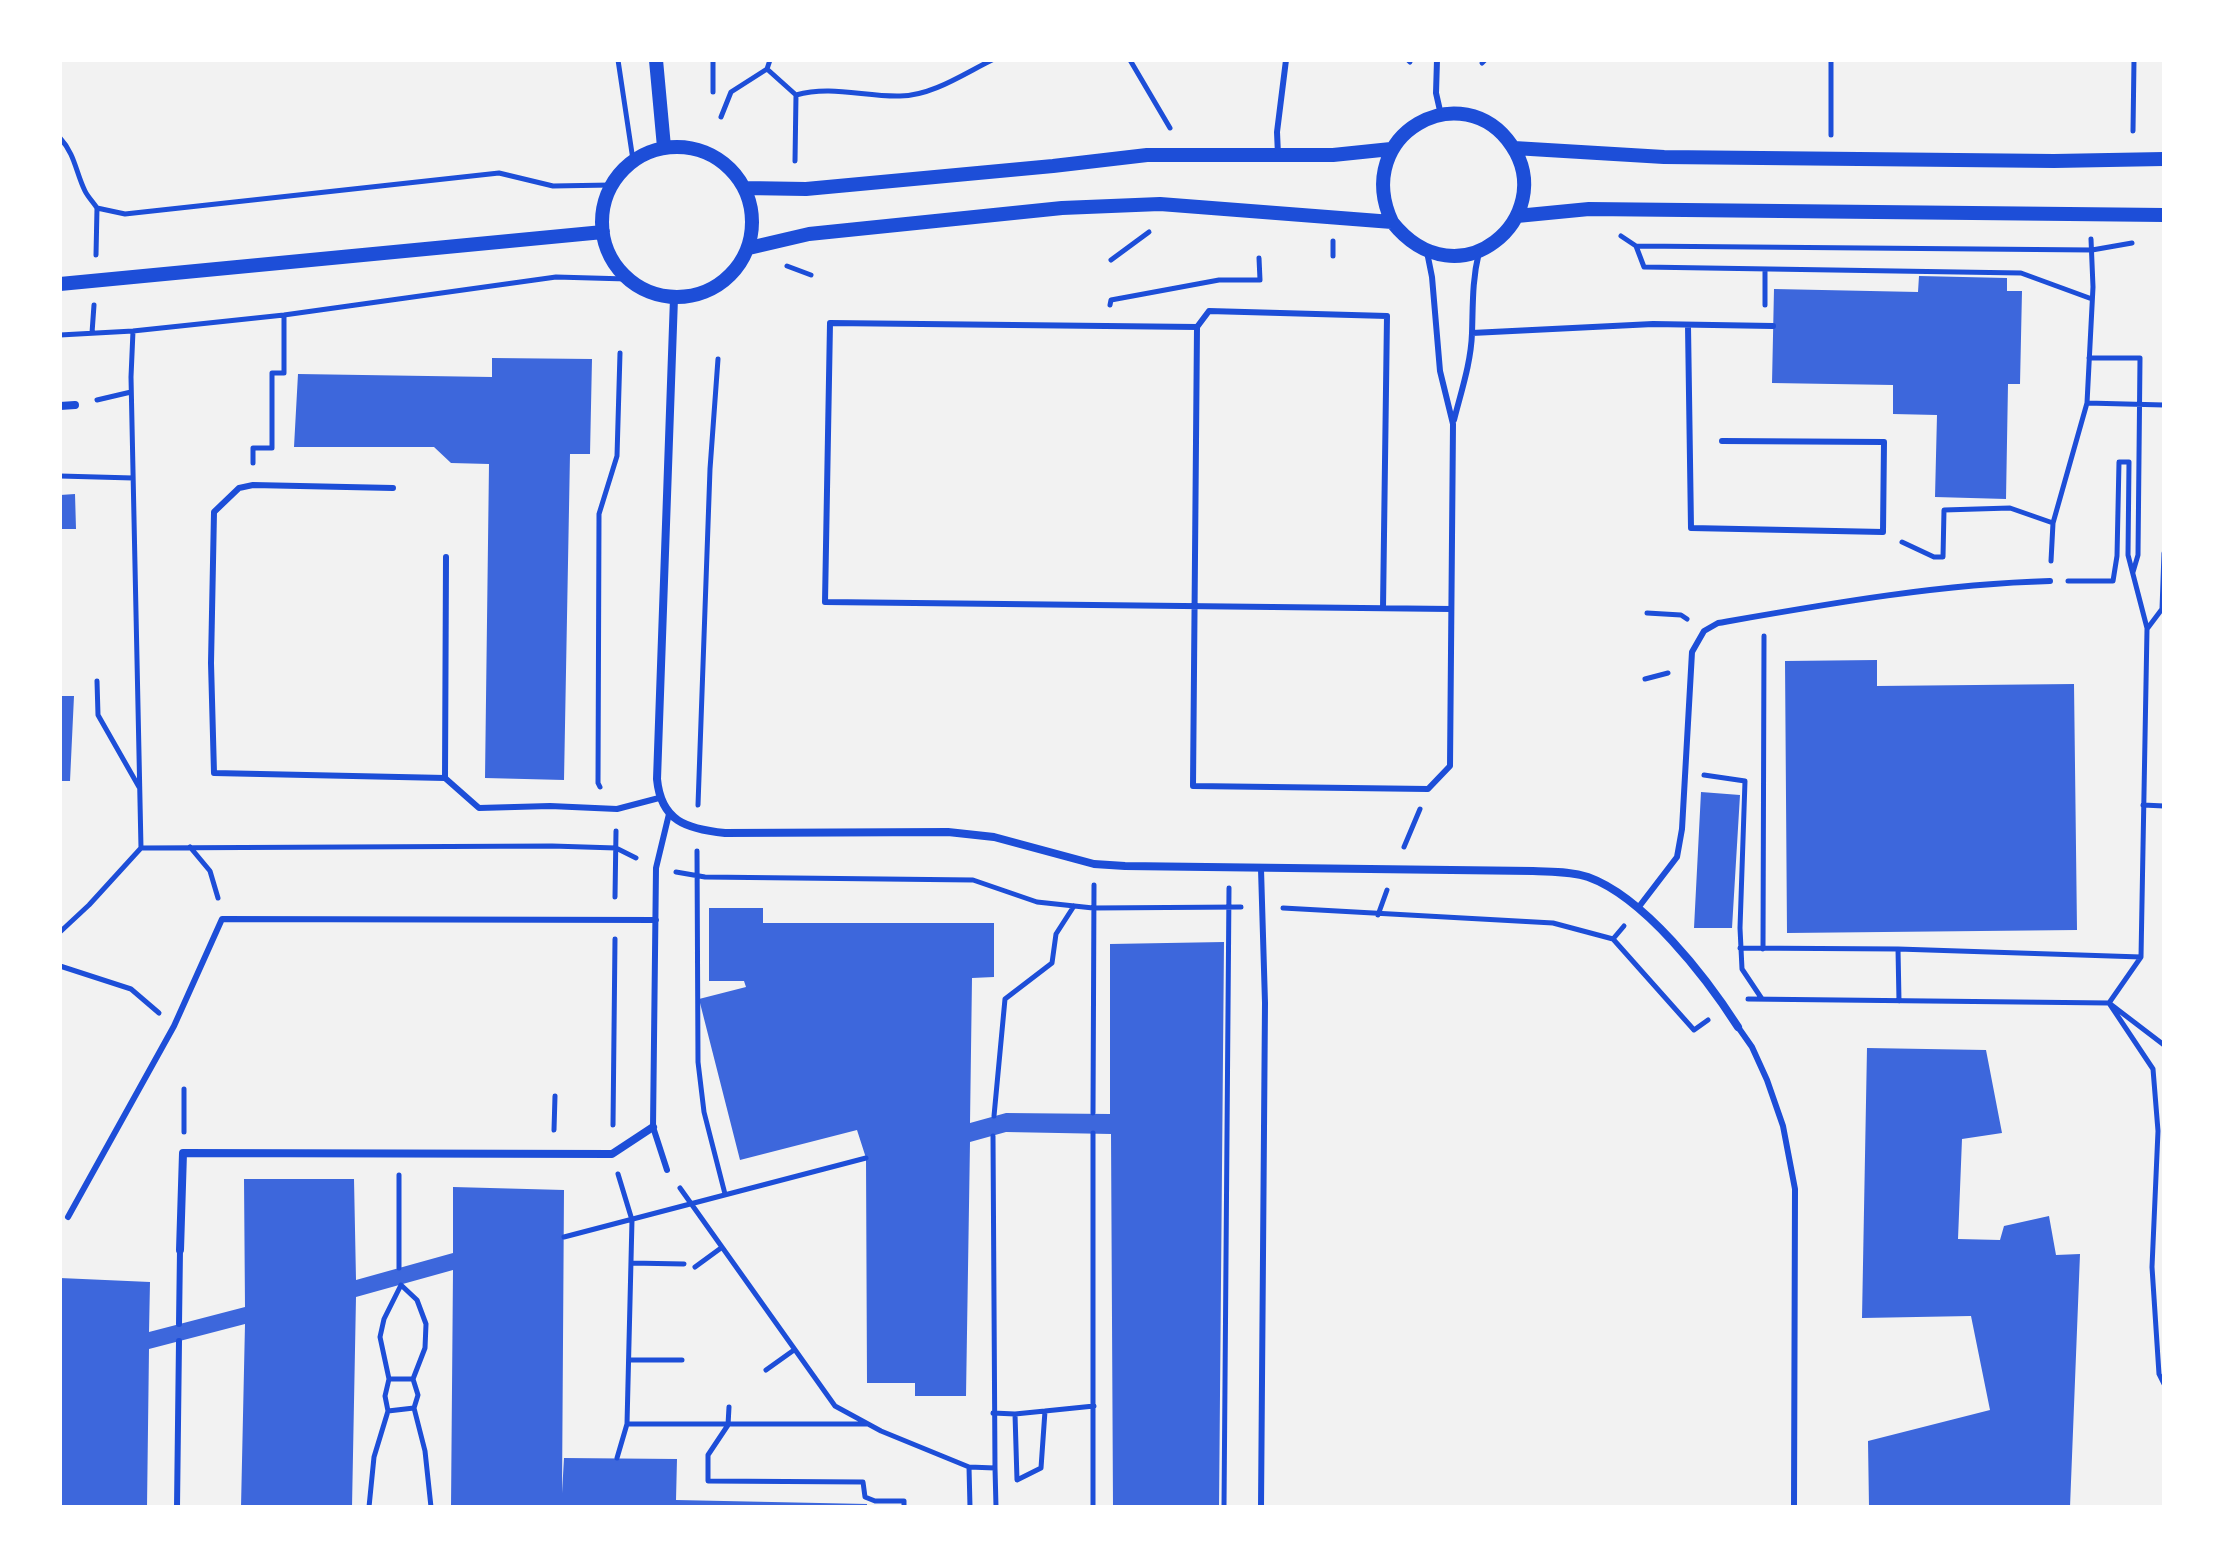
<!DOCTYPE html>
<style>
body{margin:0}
#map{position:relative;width:2224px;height:1567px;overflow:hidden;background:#f2f2f2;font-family:Roboto,sans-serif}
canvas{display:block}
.frame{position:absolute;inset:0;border:62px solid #fff;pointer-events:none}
</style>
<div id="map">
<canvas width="2224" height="1567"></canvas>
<div class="frame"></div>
</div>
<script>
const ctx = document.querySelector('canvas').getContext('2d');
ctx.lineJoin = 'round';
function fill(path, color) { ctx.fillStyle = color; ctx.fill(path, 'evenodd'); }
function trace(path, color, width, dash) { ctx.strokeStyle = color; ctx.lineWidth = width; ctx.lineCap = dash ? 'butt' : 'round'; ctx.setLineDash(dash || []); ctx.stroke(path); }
const building = new Path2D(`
 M1919 276 2007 278V291H2022L2020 384H2008L2006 499 1935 497 1937 415 1893 414V385L1772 383 1774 289 1918 292Z
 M492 358 592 359 590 454H570L564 780 485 778 489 464 451 463 434 447H294L298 374 492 377Z
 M75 494 76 529H60V495Z
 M1877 660V686L2074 684 2077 930 1787 933 1785 661Z
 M60 696H74L70 781H60Z
 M1701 792 1740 795 1732 928H1694Z
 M709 908H763V923H994V977L972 978 970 1123 1006 1113 1110 1114V944L1224 942 1219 1507H1113L1111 1134 1006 1132 970 1142 966 1396H915V1383H867L866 1158 857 1130 740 1160 699 999 746 987 744 981H709Z
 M1867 1048 1986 1050 2002 1133 1962 1139 1958 1239 2000 1240 2004 1226 2049 1216 2056 1255 2080 1254 2070 1507H1869L1868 1441 1990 1410 1971 1316 1862 1318Z
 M244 1179H354L356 1280 453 1253V1187L564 1190 562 1493 564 1458 677 1459 676 1500 867 1504V1507H451L453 1270 356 1297 352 1507H241L245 1324 149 1349 147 1507H60V1278L150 1282 149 1332 245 1307Z`);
const path = new Path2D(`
 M618 60 633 160
 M1130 60 1170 128
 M1408 60 1410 62
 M1482 63 1485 60
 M767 69 796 95
 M713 92V60
 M721 117 731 92 767 69 770 60
 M2133 131 2134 60
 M1831 135V60
 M60 138C75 154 76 173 85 191 88 197 93 202 97 208L125 214 499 173 553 186 611 185
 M795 161 796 95C831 85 865 97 900 96 932 96 965 73 992 60
 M1621 236 1636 246 2092 250 2132 243
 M1333 241V256
 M1636 246 1644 267 2021 273 2092 299
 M96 255 97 208
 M1111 260 1149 232
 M787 266 811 275
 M1110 305 1111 300 1219 280H1260L1259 258
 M1765 305V269
 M133 331 131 377 141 848
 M92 333 94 305
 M60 335 133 331 284 315 556 277 627 279
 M2089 358H2140L2138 555 2133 572
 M97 400 131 392
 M2087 403 2164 405
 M253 463V448H272V373H284V315
 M60 476 133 478
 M1902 542 1934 557H1943L1944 510 2010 508 2053 523
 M2164 553 2162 609 2147 629 2141 957 2109 1003 2153 1069 2158 1131 2152 1267 2159 1374 2164 1384
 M2051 561 2053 523 2087 403 2093 287 2091 239
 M2068 581H2113L2117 556 2119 462H2129L2128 555 2147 628
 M1647 613 1681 615 1687 619
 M1645 679 1668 673
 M97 681 98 715 139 787
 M1704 775 1745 781 1740 928 1742 969 1762 999
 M600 787 598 783 599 514 617 456 620 353
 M698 805 710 469 718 359
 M2143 805 2164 806
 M190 847 210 871 218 898
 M1404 847 1420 809
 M697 851 698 1062 704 1112 725 1194
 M676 872 705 877 973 880 1037 902 1093 908 1241 907
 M615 897 616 831
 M1283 908 1553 923 1613 939 1624 926
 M1378 915 1387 890
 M60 932 89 905 141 848 552 846 616 848 636 858
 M1613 939 1694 1030 1708 1020
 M1740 948 1898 949 2141 957
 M1763 949 1764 636
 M1898 949 1899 1001
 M60 966 131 989 159 1013
 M1748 999 2109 1003 2164 1045
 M1093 1113 1094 885
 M994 1116 1005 999 1052 963 1056 934 1074 906
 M613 1125 615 939
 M554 1130 555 1096
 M184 1132V1089
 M1093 1133V1507
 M993 1136 995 1468
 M680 1188 835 1406 881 1431 969 1467 970 1507
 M564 1237 866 1158
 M631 1263 684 1264
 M695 1267 721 1248
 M399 1268V1175
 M629 1360H682
 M766 1370 794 1350
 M389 1379H413
 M729 1407 728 1425 708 1455V1481L863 1482 865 1497 875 1501H904V1507
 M388 1411 414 1408
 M993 1413 1015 1414 1017 1480 1041 1468 1045 1411 1094 1406
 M1015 1414 1045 1411
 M627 1424H866
 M617 1458 627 1424 632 1220 618 1174
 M969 1467 995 1468 996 1507
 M369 1507 374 1457 388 1411 385 1396 389 1379 380 1337 384 1319 401 1285 417 1300 426 1324 425 1348 413 1379 418 1395 414 1408 425 1451 431 1507
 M1224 1507 1229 888`);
const service = new Path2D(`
 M1437 60 1436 93 1441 115
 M1278 155 1277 132 1286 60
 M1688 326 1691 528 1883 532 1884 442 1722 441
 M1197 327 1193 786 1428 789 1450 766 1453 424 1440 371 1432 277 1427 252
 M1472 333 1653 324 1773 326
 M1454 420C1461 392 1471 363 1472 333 1473 304 1472 281 1479 252
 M393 488 253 485 239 488 214 512 211 663 214 773 445 778
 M446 557 445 778 479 808 550 806 617 809 659 798
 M1383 608 1387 316 1209 311 1197 327 830 323 825 602 1451 609
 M1638 908 1677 857 1682 829 1692 652 1704 631 1718 623C1827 604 1939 584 2050 581
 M1738 1027 1752 1047 1767 1080 1783 1126 1795 1189 1794 1507
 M667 1170 653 1127 656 868 669 814
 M68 1217 174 1026 222 919 656 920
 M179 1324 180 1250
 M177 1507 179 1341
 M1261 1507 1265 1003 1261 869`);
const minor = new Path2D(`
 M674 298 657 779C661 821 686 829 725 833L948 832 994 837 1094 864 1125 866 1533 871C1551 872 1570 871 1588 877 1644 897 1706 977 1738 1027
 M60 406 75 405
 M180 1250 183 1153 612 1154 653 1127`);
const tertiary = new Path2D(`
 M656 60 664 147
 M602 222a75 75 0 1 1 150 0a75 75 0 1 1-150 0Z
 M1514 148 1664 157 2054 161 2164 159
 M745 188 806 189 1053 166 1147 155H1333L1391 149
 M1517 216 1589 209 2164 215
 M749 248 809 234 1062 208 1160 204 1392 222C1459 306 1559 216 1512 146 1463 73 1351 134 1392 222
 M60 284 603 232`);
fill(building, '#3d67dc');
trace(path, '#1d4ed8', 5);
trace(service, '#1d4ed8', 6);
trace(minor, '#1d4ed8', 8);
trace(tertiary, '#1d4ed8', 14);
</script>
